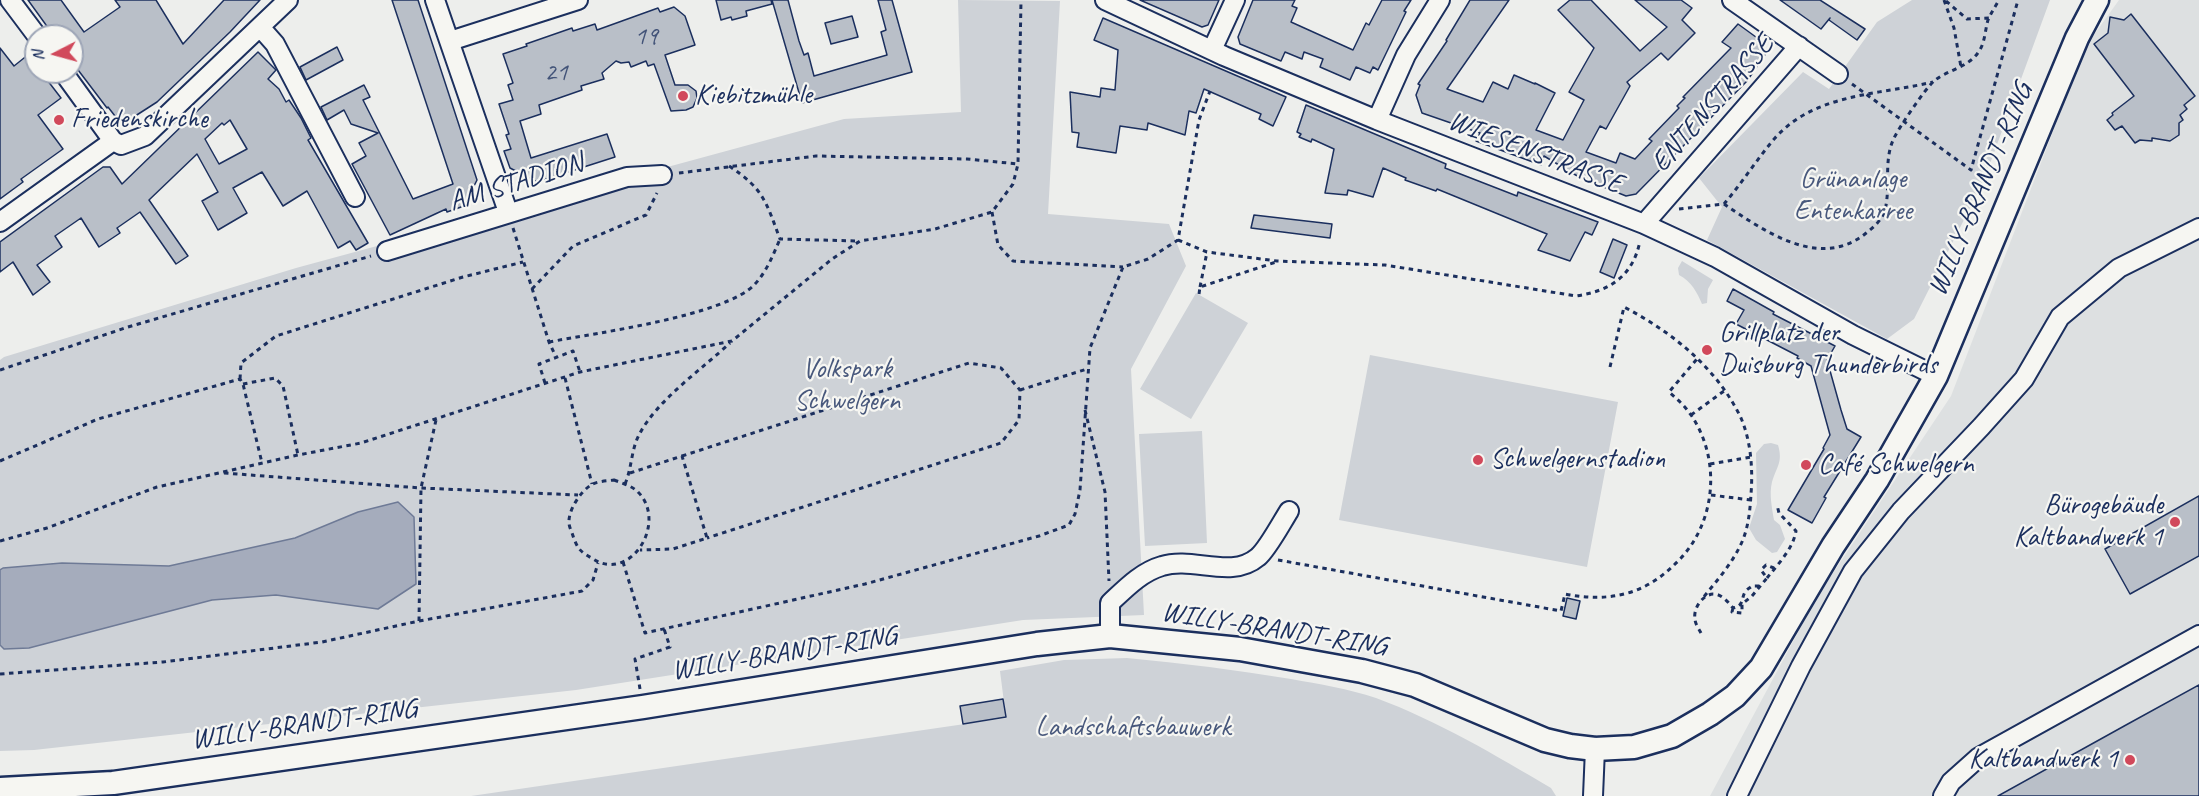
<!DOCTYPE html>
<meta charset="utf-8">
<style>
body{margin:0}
#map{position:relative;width:2199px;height:796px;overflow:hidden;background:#edeeec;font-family:Caveat,sans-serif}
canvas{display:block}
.north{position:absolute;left:24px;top:24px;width:60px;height:60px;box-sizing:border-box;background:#f6f6f2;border:2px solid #9ea6b7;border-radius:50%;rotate:264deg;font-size:16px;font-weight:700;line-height:24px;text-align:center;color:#1b2f5e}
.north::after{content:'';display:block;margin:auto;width:21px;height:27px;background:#d1495b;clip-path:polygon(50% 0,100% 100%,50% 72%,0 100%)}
</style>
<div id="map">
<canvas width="2199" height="796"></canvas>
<div class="north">N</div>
</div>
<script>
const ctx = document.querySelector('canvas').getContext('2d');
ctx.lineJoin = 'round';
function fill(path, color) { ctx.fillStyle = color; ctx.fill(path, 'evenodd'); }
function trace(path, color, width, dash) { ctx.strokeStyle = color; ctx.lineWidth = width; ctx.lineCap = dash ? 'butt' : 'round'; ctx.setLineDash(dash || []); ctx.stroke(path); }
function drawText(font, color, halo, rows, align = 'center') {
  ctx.font = font + ' Caveat,sans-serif'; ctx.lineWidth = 4.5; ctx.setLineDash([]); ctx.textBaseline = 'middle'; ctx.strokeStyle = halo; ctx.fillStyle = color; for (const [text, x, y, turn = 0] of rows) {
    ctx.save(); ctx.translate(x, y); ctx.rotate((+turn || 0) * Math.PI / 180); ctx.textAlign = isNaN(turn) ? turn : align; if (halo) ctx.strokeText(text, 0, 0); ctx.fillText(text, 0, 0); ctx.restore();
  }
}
const built = new Path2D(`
 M2119 0H2199V796H1710L1817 597 1951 396 2086 46Z`);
const green = new Path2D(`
 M958 0 1060 1 1048 214 1169 224 1186 266 1131 369 1144 615 1023 620 576 690 34 750 0 751V360L4 357 296 268 844 119 961 112Z
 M1912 0H2050L1984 180 1914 319 1887 339 1707 240 1722 207 1699 178 1803 72 1829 89 1877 22Z
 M1682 261 1713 280 1708 289 1707 303 1702 304C1697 292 1691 281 1679 275L1678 268Z
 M1196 293 1248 323 1191 419 1140 389Z
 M1370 355 1618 402 1587 567 1339 520Z
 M1202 431 1207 543 1145 546 1139 434Z
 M1771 443 1778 445C1783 462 1777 466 1772 482 1769 494 1772 508 1774 520L1780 525 1785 539 1777 552 1772 553 1756 540 1749 528 1757 504 1756 453 1764 444Z
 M1127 658C1182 663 1237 670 1291 679 1319 684 1349 689 1376 698 1438 721 1495 755 1551 788L1556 796H471L1006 718 1000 671 1064 660Z`);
const water = new Path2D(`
 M398 502 414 517 416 584 378 609 276 595 212 600 29 648 4 649 0 645V570L3 568 62 563 169 566 295 538 358 512Z`);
const building = new Path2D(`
 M28 0H61L84 32 120 7 115 0H156L183 44 224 0H260L230 32 157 102 129 120 115 116 108 107 107 108 72 62V36H54Z
 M392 0H418L477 180 464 206 447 212 446 209 390 235 352 164 366 156 359 143 378 133 351 124 344 110 327 120 321 107 364 85 370 97 363 100 413 199 453 184Z
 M716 0H771L772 4 746 11 747 16 732 20 731 17 721 20Z
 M772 0H788L799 41 804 55 808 53 814 76 887 55 881 32 886 30 878 0H892L912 72 802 103Z
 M1140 0H1219L1208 25 1202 27Z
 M1253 0H1295L1292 6 1297 8 1291 22 1353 50 1366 23 1369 25 1382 0H1411L1404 11 1406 12 1378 70 1373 67 1370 73 1356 67 1350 80 1320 67 1323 59 1304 52 1302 59 1285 52 1281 61 1240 44 1238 37Z
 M1470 0H1509L1447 89 1483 102 1493 82 1508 89 1514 75 1535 84V83L1555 93 1536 130 1563 140 1584 100 1569 92 1594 48 1558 10 1570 0H1591L1640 51 1667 27 1635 0H1681L1692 8 1682 20 1695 33 1668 60 1661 53 1627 82 1630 86 1606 129 1600 126 1586 152 1616 163 1620 153 1635 159 1652 141 1649 139 1679 108 1677 106 1685 98 1683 97 1731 48 1722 42 1738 24 1760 40 1761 51 1766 53 1747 81 1636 194 1626 196 1579 177 1544 156 1541 165 1476 141 1480 133 1422 113 1416 95 1420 85 1418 84 1447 41 1446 40Z
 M1780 0H1820L1865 29 1857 40 1829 20 1830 18 1821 29Z
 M674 7 685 16 695 45 665 55 675 85H688L696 91 697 98 693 107 686 110 671 111 654 64 648 66 646 61 631 67 629 62 621 63 616 61 602 73 604 79 581 86 582 90 539 105 541 114 520 121 531 158 607 134 615 157 537 182 510 168 504 151 511 149 506 135 509 134 499 104 513 100 508 85 513 83 503 54 527 46 526 44 572 28 573 31 595 24 597 30 658 8 660 12Z
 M2131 14 2195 96 2184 105 2187 109 2180 115 2183 120 2179 123V135L2170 141 2152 138V141L2140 140 2135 143 2122 126 2115 130 2107 120 2113 115 2112 113 2134 96 2094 44 2108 33 2110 17 2124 20Z
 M852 16 858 37 831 44 825 23Z
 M1103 18 1286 97 1273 126 1259 119 1261 114 1204 89 1196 113 1189 111 1185 135 1148 123 1147 130 1120 126 1116 153 1077 147 1079 133 1072 132 1070 92 1100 97 1101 88 1115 90 1118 50 1094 40Z
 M337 47 343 60 306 80 300 67Z
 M0 48 14 66 29 54 36 64V72H41L61 98 38 115 63 149 21 179 23 182 0 199Z
 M258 52 276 70 268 79 279 89 286 102 289 100 301 118 311 138 308 140 368 243 356 250 350 241 338 248 307 191 283 206 262 172 233 188 247 213 218 230 202 201 218 192 197 154 149 200 188 256 176 264 140 212 117 228 120 233 99 247 81 218 55 236 62 247 37 265 50 282 33 295 13 262 0 272V242L103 167H110L122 184ZM230 120 247 149 219 164 205 139 222 123 224 125Z
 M1306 105 1446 164 1445 168 1517 196 1518 192 1598 222 1592 235 1585 232 1570 261 1538 250 1547 234 1437 189 1436 191 1405 180 1406 178 1383 168 1373 197 1348 190 1347 195 1325 193 1334 149 1312 139 1311 142 1299 137 1301 134 1297 132Z
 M1254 215 1332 224 1330 238 1251 228Z
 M1613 239 1627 245 1614 278 1600 272Z
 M1733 289 1774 312 1773 314 1835 346 1827 360 1841 410 1847 429 1861 437 1824 497 1826 498 1812 523 1788 510 1824 449 1823 448 1830 435 1811 366 1797 358 1798 356 1736 324 1744 310 1727 301Z
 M2199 496V556L2130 594 2105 549Z
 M1567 598 1580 601 1576 619 1563 616Z
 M2199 685V796H1998L2126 725Z
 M1003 699 1006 717 963 724 960 706Z`);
const path = new Path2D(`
 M1944 0 1954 28 1961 67
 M1946 1 1967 19 1989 18
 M1852 84 1971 170 2018 0
 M729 166C764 189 766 202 780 239L858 241
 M679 173 816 156 967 159 1018 164
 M1724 204C1764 231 1819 270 1865 234 1873 228 1882 220 1885 210 1891 186 1883 161 1894 138 1900 126 1925 89 1934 81 1947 70 1970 67 1979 51 1985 43 1985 30 1988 20 1991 13 1995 7 1999 0
 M1679 209 1724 204C1742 183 1757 159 1775 138 1815 93 1879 95 1933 82
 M992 212 998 245 1013 261 1123 267
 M513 228 549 342 556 357
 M1178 240 1207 252 1277 261 1385 265 1576 296C1610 291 1633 276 1640 241
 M1200 287 1207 252
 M532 289 573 246 646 215 657 193
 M1199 294 1200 287 1276 262
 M549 342C595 333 726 316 755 284 767 271 773 255 780 239
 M1610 367 1624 307C1672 332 1717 368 1741 418 1751 441 1753 470 1751 494 1750 512 1748 532 1739 548 1730 566 1715 583 1702 599
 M0 370 128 327 371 256
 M565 378 592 484
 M240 379 241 363 276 336 463 277 523 262
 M545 383 539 364 573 351 580 372
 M243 384 275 378 283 386 298 455
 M1020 390 1087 369
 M1085 410 1105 492 1109 581
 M1691 415 1724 391
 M682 456 969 363 1001 368 1020 390 1019 420 1001 443 707 538
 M0 461 98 419 240 379 243 384 262 463
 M1710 464 1751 457
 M224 473 421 488 578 495
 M630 473 682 456 707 538 673 549 640 550
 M614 480C622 483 632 486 638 492 668 522 631 583 593 559 580 551 578 550 573 536 572 532 569 527 569 523 568 510 581 491 591 485 597 481 607 481 614 480Z
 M625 484C632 468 631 450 639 435 656 401 702 369 730 343
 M1711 495 1751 500
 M0 541 47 528 157 487 298 455 361 443 580 372 732 341 832 259 860 241 935 229 992 212 1013 184 1018 164 1021 0
 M1278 560 1561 611 1565 594C1586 598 1607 599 1628 593 1649 587 1666 574 1681 558 1716 520 1721 459 1691 415 1685 406 1677 399 1669 392L1697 359
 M623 562 645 633 865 584 1039 536 1069 525 1075 514 1080 490 1090 348 1123 267 1148 259 1178 240 1199 120 1210 91
 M1767 578C1778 564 1793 549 1796 531L1779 513 1777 505
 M1733 608 1732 612 1742 613V604L1752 596 1767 578 1761 570 1766 565 1774 568
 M419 621 421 488 436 420
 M1701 633C1699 629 1695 624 1695 619 1693 609 1702 595 1713 594 1722 594 1728 602 1733 608 1744 606 1741 599 1745 592 1747 589 1750 588 1752 586H1761
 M0 674 163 662 322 642 419 621 582 591 593 580 598 563
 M640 689 635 659 670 647 664 629`);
const minor = new Path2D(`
 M10 0 37 36
 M435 0 508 212
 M1105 0 1224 56 1377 120 1644 224 1715 257 1853 335 1936 376
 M1732 0 1838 74
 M260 27 275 44 355 197
 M450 41 578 0
 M1212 50 1235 0
 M63 72 113 141 121 145 145 136 288 0
 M1377 120 1406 55 1440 0
 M0 222 113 141
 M1644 224 1799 46
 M387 251 627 177 662 175
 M1110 636V603C1125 589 1141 572 1162 566 1193 556 1231 580 1258 557 1267 550 1282 522 1289 511
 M1593 796 1595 749
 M1737 796 1801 666 1853 571 1901 511 1981 427 2024 379 2060 317 2119 268 2199 228
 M1943 796 1951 782 1979 757 2199 635`);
const major = new Path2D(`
 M0 789 113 783 643 707 1037 644 1110 636 1240 649 1362 671 1415 685 1545 740 1570 746 1595 749 1634 747 1672 736 1710 714 1735 696 1761 668 1833 546 1877 480 1936 376 2077 38 2097 0`);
const markers = [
 [683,96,6,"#d1495b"],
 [59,120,6,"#d1495b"],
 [1707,350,6,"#d1495b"],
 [1478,460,6,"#d1495b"],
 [1806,465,6,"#d1495b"],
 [2175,522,6,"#d1495b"],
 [2130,760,6,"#d1495b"]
];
const numberNames = [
 ["19",646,37],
 ["21",556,73]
];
const poiNames = [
 ["Kiebitzmühle",695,96],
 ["Friedenskirche",71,120],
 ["Grillplatz der",1719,334],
 ["Duisburg Thunderbirds",1719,366],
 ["Schwelgernstadion",1490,460],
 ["Café Schwelgern",1818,465],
 ["Bürogebäude",2163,506,"right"],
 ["Kaltbandwerk 1",2163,538,"right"],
 ["Kaltbandwerk 1",2118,760,"right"]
];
const streetNames = [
 ["ENTENSTRASSE",1713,104,-49],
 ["WIESENSTRASSE",1535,153,21],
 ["AM STADION",516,183,-17],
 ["WILLY-BRANDT-RING",1981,190,-67],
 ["WILLY-BRANDT-RING",1274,630,9],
 ["WILLY-BRANDT-RING",784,654,-9],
 ["WILLY-BRANDT-RING",304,725,-8]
];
const parkNames = [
 ["Grünanlage",1853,180],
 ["Entenkarree",1853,212],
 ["Volkspark",847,370],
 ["Schwelgern",847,402],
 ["Landschaftsbauwerk",1133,728]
];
fill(built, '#dde0e1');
fill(green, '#ced2d7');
fill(water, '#a5acbc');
trace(water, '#6e7a96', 1.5);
fill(building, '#b9bfc8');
trace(building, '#1b2f5e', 1.5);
trace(minor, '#1b2f5e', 22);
trace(major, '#1b2f5e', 27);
trace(path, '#1b2f5e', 3, [4.5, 4.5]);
trace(minor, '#f6f6f2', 18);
trace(major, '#f6f6f2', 22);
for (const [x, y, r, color] of markers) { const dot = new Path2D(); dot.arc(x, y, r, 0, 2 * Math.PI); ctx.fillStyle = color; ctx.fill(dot); trace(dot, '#f6f6f2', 2); }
drawText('26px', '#425378', null, numberNames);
drawText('28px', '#1b2f5e', '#f6f6f2', poiNames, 'left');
drawText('28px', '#1b2f5e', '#f6f6f2', streetNames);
drawText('28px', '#48587c', '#f6f6f2', parkNames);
</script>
